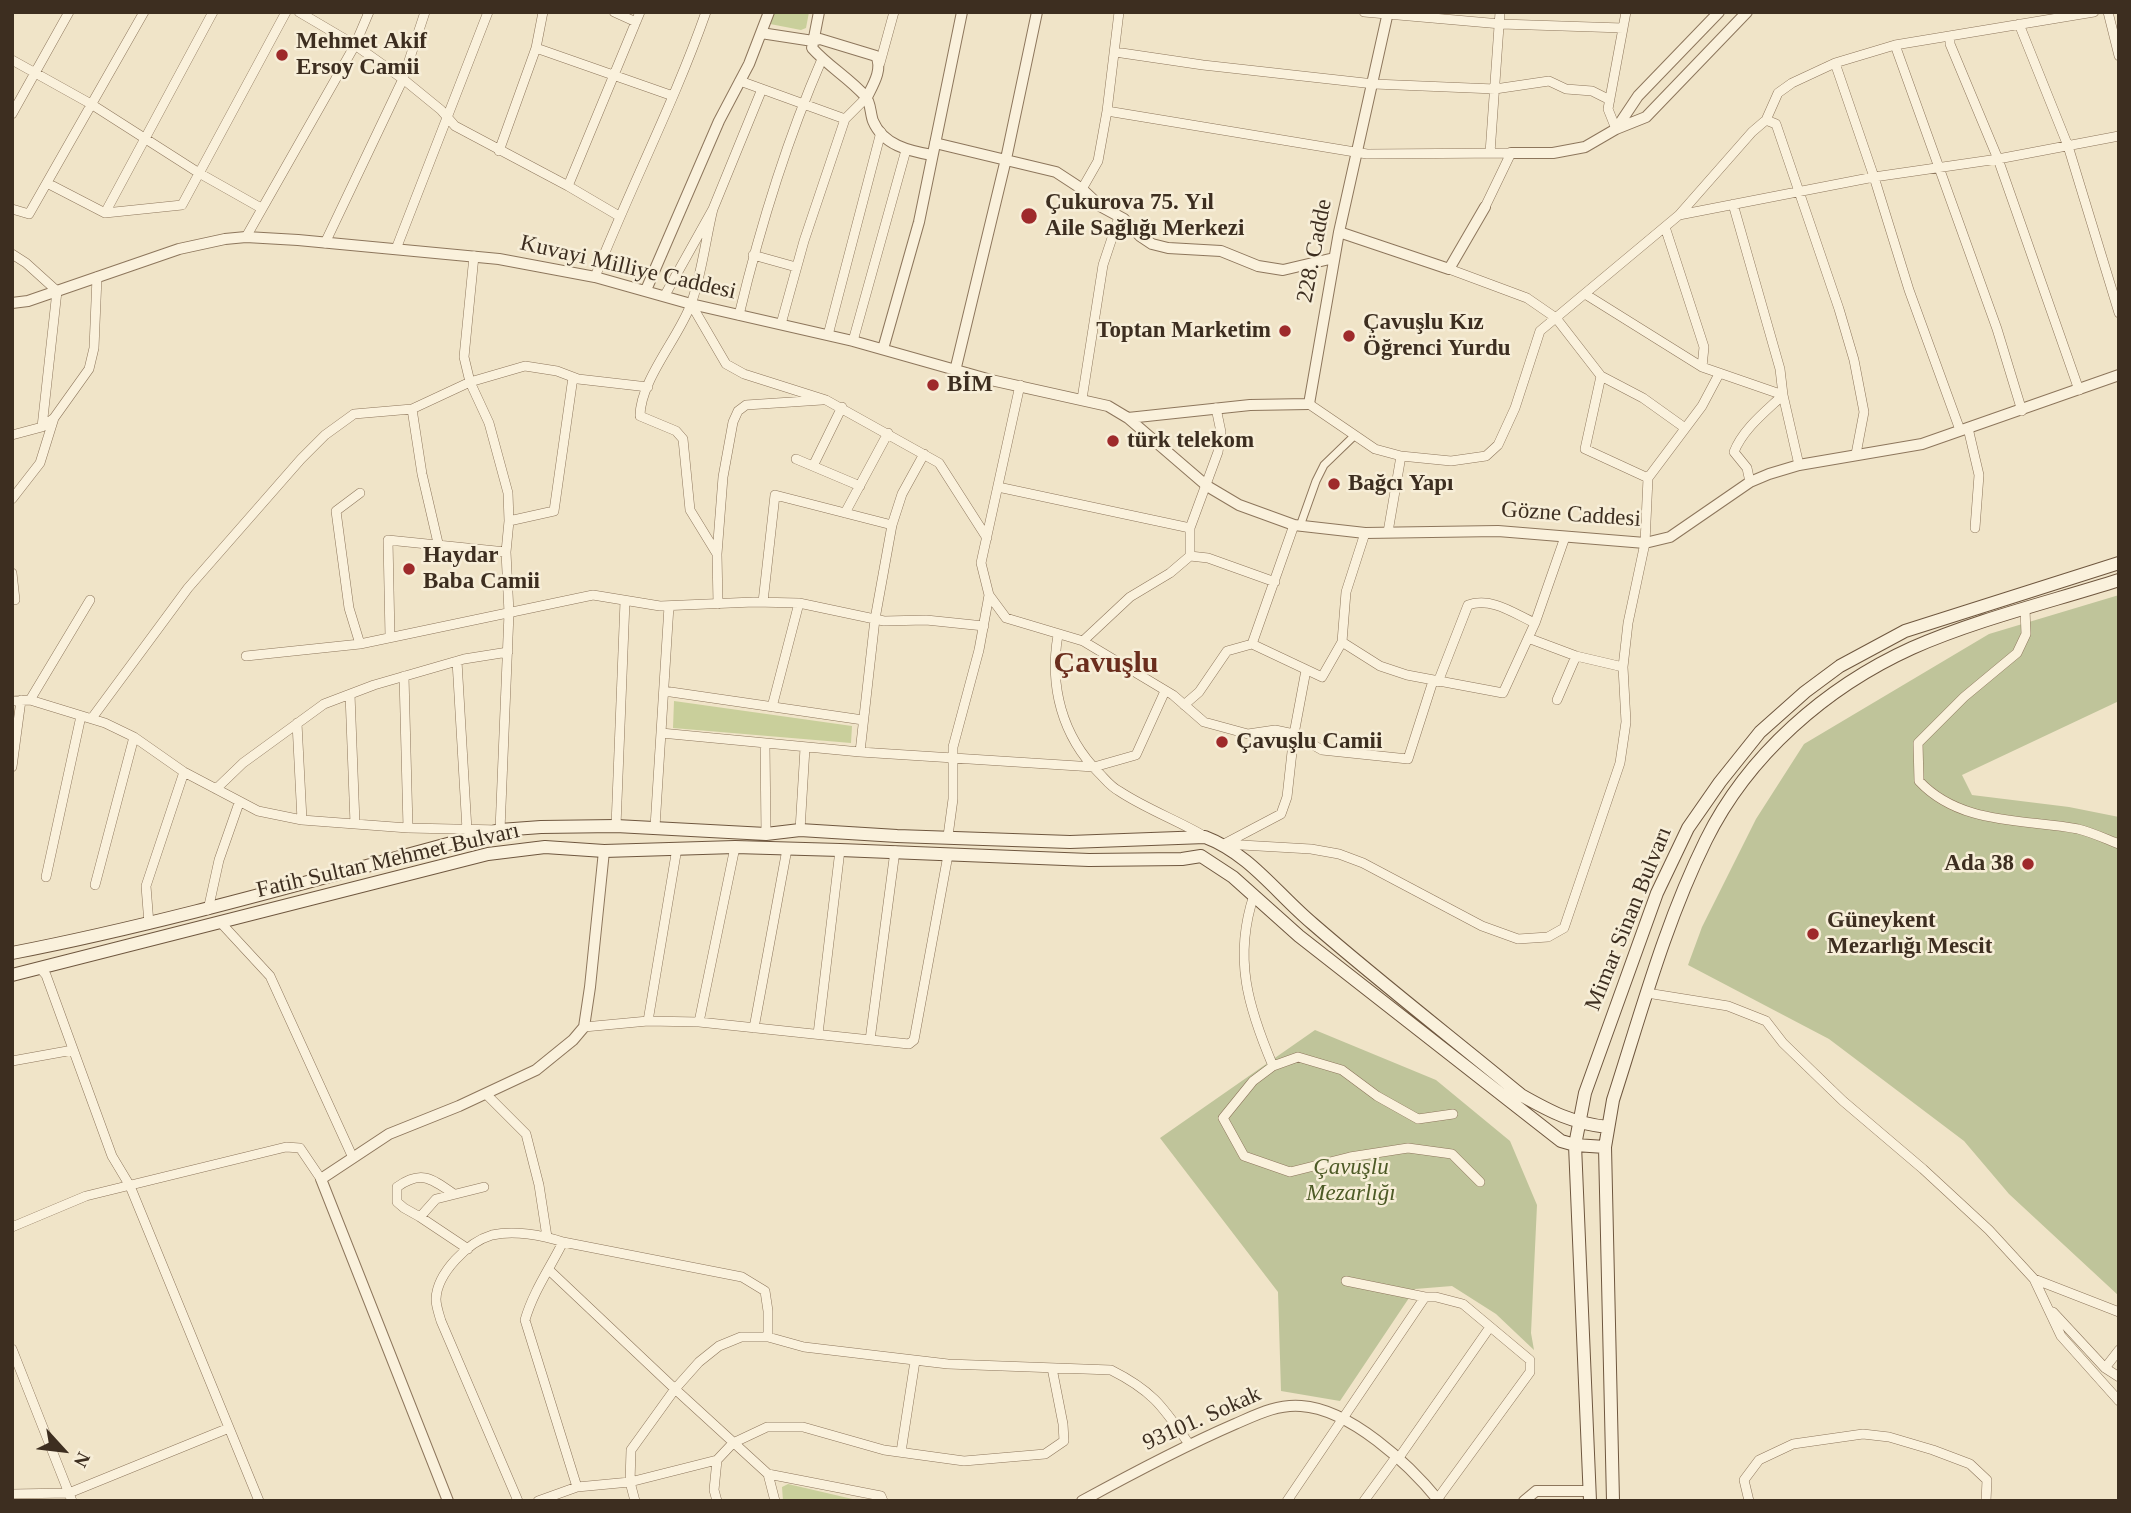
<!DOCTYPE html>
<meta charset="utf-8">
<style>
body{margin:0}
#map{position:relative;width:2131px;height:1513px;overflow:hidden;background:#f0e4c8;font-family:Georgia,serif}
canvas{display:block}
.frame{position:absolute;inset:0;border:14px solid #3d2e20;pointer-events:none}
.north{position:absolute;left:28px;top:1415px;width:70px;height:70px;-webkit-text-stroke:5px #f7eed8;paint-order:stroke;rotate:117deg;font-size:19px;font-weight:700;line-height:28px;text-align:center;color:#3d2e20}
.north::after{content:'';display:block;margin:auto;width:24px;height:32px;background:#3d2e20;clip-path:polygon(50% 0,100% 100%,50% 72%,0 100%)}
</style>
<div id="map">
<canvas width="2131" height="1513"></canvas>
<div class="frame"></div>
<div class="north">N</div>
</div>
<script>
const ctx = document.querySelector('canvas').getContext('2d');
ctx.lineJoin = 'round';
function fill(path, color) { ctx.fillStyle = color; ctx.fill(path, 'evenodd'); }
function trace(path, color, width, dash) { ctx.strokeStyle = color; ctx.lineWidth = width; ctx.lineCap = dash ? 'butt' : 'round'; ctx.setLineDash(dash || []); ctx.stroke(path); }
function drawText(font, color, halo, rows, align = 'center') {
  ctx.font = font + ' Georgia,serif'; ctx.lineWidth = 5; ctx.setLineDash([]); ctx.textBaseline = 'middle'; ctx.strokeStyle = halo; ctx.fillStyle = color; for (const [text, x, y, turn = 0] of rows) {
    ctx.save(); ctx.translate(x, y); ctx.rotate((+turn || 0) * Math.PI / 180); ctx.textAlign = isNaN(turn) ? turn : align; if (halo) ctx.strokeText(text, 0, 0); ctx.fillText(text, 0, 0); ctx.restore();
  }
}
const green = new Path2D(`
 M769 12H809L806 28 801 30 765 23Z
 M674 701 852 726 851 743 673 728Z
 M788 1484 861 1501H783L782 1487Z`);
const cemetery = new Path2D(`
 M2119 595V701L1962 775 1972 795 2069 807 2119 817V1296L2009 1194 1964 1141 1829 1039 1688 965 1702 927 1756 819 1804 744 1989 634Z
 M1315 1030 1436 1080 1510 1141 1537 1205 1531 1333 1534 1350 1496 1314 1452 1286 1415 1289 1340 1401 1281 1391 1278 1292 1160 1138Z`);
const pedestrian = new Path2D(`
 M1300 526 1316 481 1324 465 1353 437`);
const minor = new Path2D(`
 M299 12 355 45 403 79 441 110 455 126 568 186 619 216
 M614 12 636 22
 M1364 12 1501 24 1623 28
 M2108 12 2119 56
 M2019 24 2068 146 2119 313
 M1950 37V44L1998 159 2079 390
 M1895 45 1997 329 2022 411
 M536 48 543 12
 M1115 52 1203 65 1374 84 1495 89 1549 81 1566 89 1592 91 1610 100
 M12 60 91 104 199 173 261 208
 M880 63 894 12
 M1835 63 1874 177 1909 290 1960 430
 M740 81 845 119
 M1107 111 1367 154 1511 153 1485 207
 M12 114 69 12
 M1766 120 1776 124 1839 309 1854 360 1864 412 1856 454
 M1616 129 1608 109 1626 12
 M499 151 536 48 673 96
 M1490 153 1500 12
 M47 183 105 213 182 205 286 12
 M568 186 640 12
 M1082 189 1098 161 1107 111 1119 12
 M1733 204 1780 369 1783 395C1765 412 1743 429 1734 452L1747 468 1750 482
 M12 209 29 214 144 12
 M713 209C706 237 701 278 691 304 679 337 640 381 640 416L676 431 683 439 690 510 717 554
 M105 213 213 12
 M1679 215 1874 177 1998 159 2119 136
 M1665 227 1704 347 1702 367
 M246 237 355 45 369 12
 M325 243 403 79 425 12
 M396 249 488 12
 M12 254 26 263 57 291 42 427
 M753 255 796 267
 M1449 269 1527 298 1556 318 1601 376 1585 449 1648 478
 M595 277C630 188 674 103 706 12
 M1585 294 1702 367 1783 395 1799 465
 M665 295 713 209 762 89
 M691 304 726 364 744 374 826 400 939 463 987 538
 M739 315C760 227 786 142 822 59
 M781 324 804 241 845 119 867 97
 M828 335 881 132
 M853 341 906 150
 M1601 376 1643 398 1685 428
 M1082 399 1103 265 1119 217
 M1309 404 1375 449 1401 456 1451 461 1486 456 1498 445 1515 408 1540 331 1679 215 1752 132 1766 120 1778 93 1792 83 1835 63 1895 45 2094 12
 M412 409 422 474 438 543
 M1968 428 1979 475 1975 528
 M12 435 42 427 54 418 89 369 94 348 97 277
 M796 459 860 486
 M813 466 842 407
 M998 487 1190 528
 M360 493 336 511 349 608 360 644
 M12 499 40 463 54 418
 M845 513 888 433
 M509 521 554 511 573 377
 M1388 532 1401 456
 M1190 556 1208 558 1275 582
 M12 573 15 600
 M989 595 1006 618 1083 641 1173 695 1204 722 1248 734 1275 730 1294 734 1322 750 1408 759 1433 681
 M763 602 775 495 892 525
 M718 604 717 554 723 477 733 422 738 411 746 405 822 400
 M2025 609 2026 634 2017 653 1964 697 1918 743 1919 781C1960 825 2023 819 2078 829 2091 832 2106 839 2119 844
 M1058 635C1049 686 1062 736 1099 773 1105 779 1111 787 1119 791 1146 809 1177 820 1204 836
 M390 637 388 540 506 552
 M1528 638 1576 656 1623 667
 M1083 641 1130 597 1170 573 1190 556V528L1218 452 1221 432 1216 408
 M1342 642 1380 666 1407 675 1503 693 1535 623 1565 537
 M1252 644 1294 525
 M246 656 360 644 593 595 660 606 754 602 799 603 884 621 926 620 984 626
 M457 661 467 830
 M404 676 408 828
 M1438 682 1468 605C1492 597 1513 613 1535 623
 M664 691 863 720
 M350 694 355 824
 M30 700 90 600
 M1557 700 1576 656
 M12 701 30 700 105 723 134 737 184 772 258 811 302 820 408 828 500 830 509 613 506 552 509 521 508 493 489 423 470 382 464 357 474 256
 M1184 705 1199 692 1227 651 1252 644 1322 677 1342 642 1346 592 1365 533
 M772 707 799 603
 M92 718 188 588 301 459 325 435 354 414 412 409 470 382 525 366 557 371 578 379 648 387
 M297 723 302 820
 M661 733 860 752 1094 767 1136 755 1165 691
 M765 744 766 834
 M860 752 875 619 892 525 902 494 924 454
 M12 767 21 700
 M216 789 243 763 324 704 374 685 464 659 508 652
 M616 826 625 601
 M655 827 669 606
 M800 830 805 748
 M948 836 953 799V747L979 650 989 595 981 563 1020 385
 M1226 843 1281 814 1287 797 1294 734 1306 670
 M1224 844 1311 849 1339 854 1363 863 1482 926 1518 939 1548 937 1564 928 1620 763 1626 722 1623 667 1628 623 1645 543 1648 478 1702 406 1719 374
 M46 877 81 716
 M95 885 134 737
 M1254 895C1233 958 1248 1007 1273 1066
 M208 910 219 860 239 803
 M221 923 270 976 353 1158
 M149 924 146 886 184 772
 M41 969 46 975 112 1156 130 1186 259 1501
 M1647 993 1728 1006 1766 1021 1783 1043 1843 1101 1923 1169 1989 1230 2034 1279 2061 1336 2119 1401
 M648 1021 677 848
 M699 1022 735 847
 M584 1027 648 1021 699 1022 909 1044 914 1040 948 855
 M754 1028 787 849
 M818 1034 840 850
 M870 1040 895 851
 M12 1061 73 1050
 M486 1094 526 1134 539 1185 547 1237
 M1453 1114 1418 1119 1377 1096 1342 1070 1298 1057 1273 1066 1253 1081 1223 1118 1244 1156 1290 1172 1350 1157 1408 1148 1452 1154 1480 1182
 M420 1217 404 1208 397 1202V1187C421 1170 431 1178 454 1194
 M12 1227 86 1196 286 1147 300 1148 321 1179
 M563 1242C550 1268 533 1292 525 1320L577 1487
 M468 1249 420 1217 436 1199 484 1187
 M549 1270 675 1389 768 1474 881 1496 883 1501
 M2034 1279 2119 1312
 M1346 1281 1425 1297H1436L1463 1304 1530 1360V1372L1436 1501
 M2053 1312 2105 1368 2119 1377
 M12 1349 72 1501
 M2105 1368 2119 1350
 M901 1452 915 1361
 M1398 1459 1490 1327
 M768 1474 775 1501
 M12 1494 69 1493 229 1428
 M518 1501 441 1321C439 1314 436 1306 436 1299 437 1273 468 1242 492 1235 514 1230 542 1235 563 1242L742 1277 765 1291 768 1311V1337
 M538 1501 577 1487 630 1482 717 1460
 M635 1501 630 1482 631 1450 675 1389 699 1362 719 1346 741 1337H768L804 1347 948 1364 1111 1370C1153 1391 1163 1407 1189 1444
 M717 1501 714 1490 717 1460 733 1443 767 1427H803L884 1450 964 1461 1045 1454 1064 1441 1063 1424 1052 1368
 M1287 1501 1425 1297
 M1364 1501 1396 1457
 M1749 1501 1744 1480 1759 1460 1793 1444 1863 1434 1889 1437 1933 1450 1970 1464 1987 1480 1986 1501`);
const tertiary = new Path2D(`
 M819 12 812 48C828 66 849 78 865 96 871 102 870 113 873 121 883 145 909 151 932 155
 M761 33 813 41 820 39 876 56C883 69 873 85 867 97
 M1616 129 1638 96 1719 12
 M935 143 1056 172 1082 189 1100 206 1124 219 1140 236 1152 244 1168 248 1221 251 1258 266 1283 270 1334 258
 M1511 153H1553L1585 147 1616 129 1646 117 1747 12
 M1339 232 1449 269 1485 207
 M646 290 719 121 749 64 769 12
 M12 303 28 301 179 249 225 239 246 237 298 240 499 259 595 277 691 304 853 341 991 380 1108 406 1128 418 1207 486 1239 505 1294 525 1365 533 1498 531 1645 543 1670 537 1750 482 1769 474 1799 465 1922 444 2119 375
 M883 349 919 222 962 12
 M955 371 1006 159 1037 12
 M1128 418 1250 405 1309 404 1339 232 1388 12
 M448 1501 321 1179 389 1134 459 1106 536 1070 573 1040 584 1027 590 987 604 851
 M1082 1501C1133 1473 1182 1447 1235 1424 1256 1415 1277 1404 1301 1406 1350 1409 1409 1464 1439 1501
 M1524 1501 1536 1491H1589`);
const secondary = new Path2D(`
 M12 953C177 921 337 873 500 830L541 827 616 826 766 834 800 830 897 836 1070 842 1205 837C1250 854 1277 894 1313 924 1381 983 1452 1038 1521 1095 1551 1112 1572 1123 1607 1127
 M12 975 488 854 545 847 604 851 735 847 840 850 1089 860 1182 859 1201 856 1233 877 1299 936 1561 1141 1575 1145 1605 1147
 M1590 1501 1575 1145 1585 1093 1657 893 1688 828 1720 782 1760 732 1805 692 1840 666 1905 631 2119 563
 M1613 1501 1605 1147 1613 1100C1641 1013 1665 923 1706 840 1748 755 1826 687 1912 648 1978 619 2050 602 2119 580`);
const markers = [
 [282,55,7,"#9e2a2b"],
 [1029,216,9,"#9e2a2b"],
 [1285,331,7,"#9e2a2b"],
 [1349,336,7,"#9e2a2b"],
 [933,385,7,"#9e2a2b"],
 [1113,441,7,"#9e2a2b"],
 [1334,484,7,"#9e2a2b"],
 [409,569,7,"#9e2a2b"],
 [1222,742,7,"#9e2a2b"],
 [2028,864,7,"#9e2a2b"],
 [1813,934,7,"#9e2a2b"]
];
const poiNames = [
 ["Mehmet Akif",296,42],
 ["Ersoy Camii",296,68],
 ["Çukurova 75. Yıl",1045,203],
 ["Aile Sağlığı Merkezi",1045,229],
 ["Çavuşlu Kız",1363,323],
 ["Öğrenci Yurdu",1363,349],
 ["Toptan Marketim",1271,331,"right"],
 ["BİM",947,385],
 ["türk telekom",1127,441],
 ["Bağcı Yapı",1348,484],
 ["Haydar",423,556],
 ["Baba Camii",423,582],
 ["Çavuşlu Camii",1236,742],
 ["Ada 38",2014,864,"right"],
 ["Güneykent",1827,921],
 ["Mezarlığı Mescit",1827,947]
];
const streetNames = [
 ["228. Cadde",1315,251,-79],
 ["Kuvayi Milliye Caddesi",628,268,13],
 ["Gözne Caddesi",1571,515,4],
 ["Fatih Sultan Mehmet Bulvarı",388,861,-13],
 ["Mimar Sinan Bulvarı",1629,919,-68],
 ["93101. Sokak",1202,1419,-24]
];
const parkNames = [
 ["Çavuşlu",1351,1168],
 ["Mezarlığı",1351,1194]
];
const districtNames = [
 ["Çavuşlu",1106,664]
];
fill(green, '#c9cf9b');
fill(cemetery, '#bfc49a');
trace(pedestrian, '#8d765c', 9);
trace(minor, '#8d765c', 10);
trace(tertiary, '#8d765c', 12);
trace(secondary, '#6f573f', 14);
trace(pedestrian, '#faf1dc', 7);
trace(minor, '#faf1dc', 9);
trace(tertiary, '#faf1dc', 10);
trace(secondary, '#faf1dc', 12);
for (const [x, y, r, color] of markers) { const dot = new Path2D(); dot.arc(x, y, r, 0, 2 * Math.PI); ctx.fillStyle = color; ctx.fill(dot); trace(dot, '#f7eed8', 2.5); }
drawText('bold 23px', '#3d2e20', '#f7eed8', poiNames, 'left');
drawText('23px', '#3d2e20', '#f7eed8', streetNames);
drawText('italic 23px', '#4d5a26', '#f7eed8', parkNames);
drawText('bold 30px', '#6b2e1e', '#f7eed8', districtNames);
</script>
